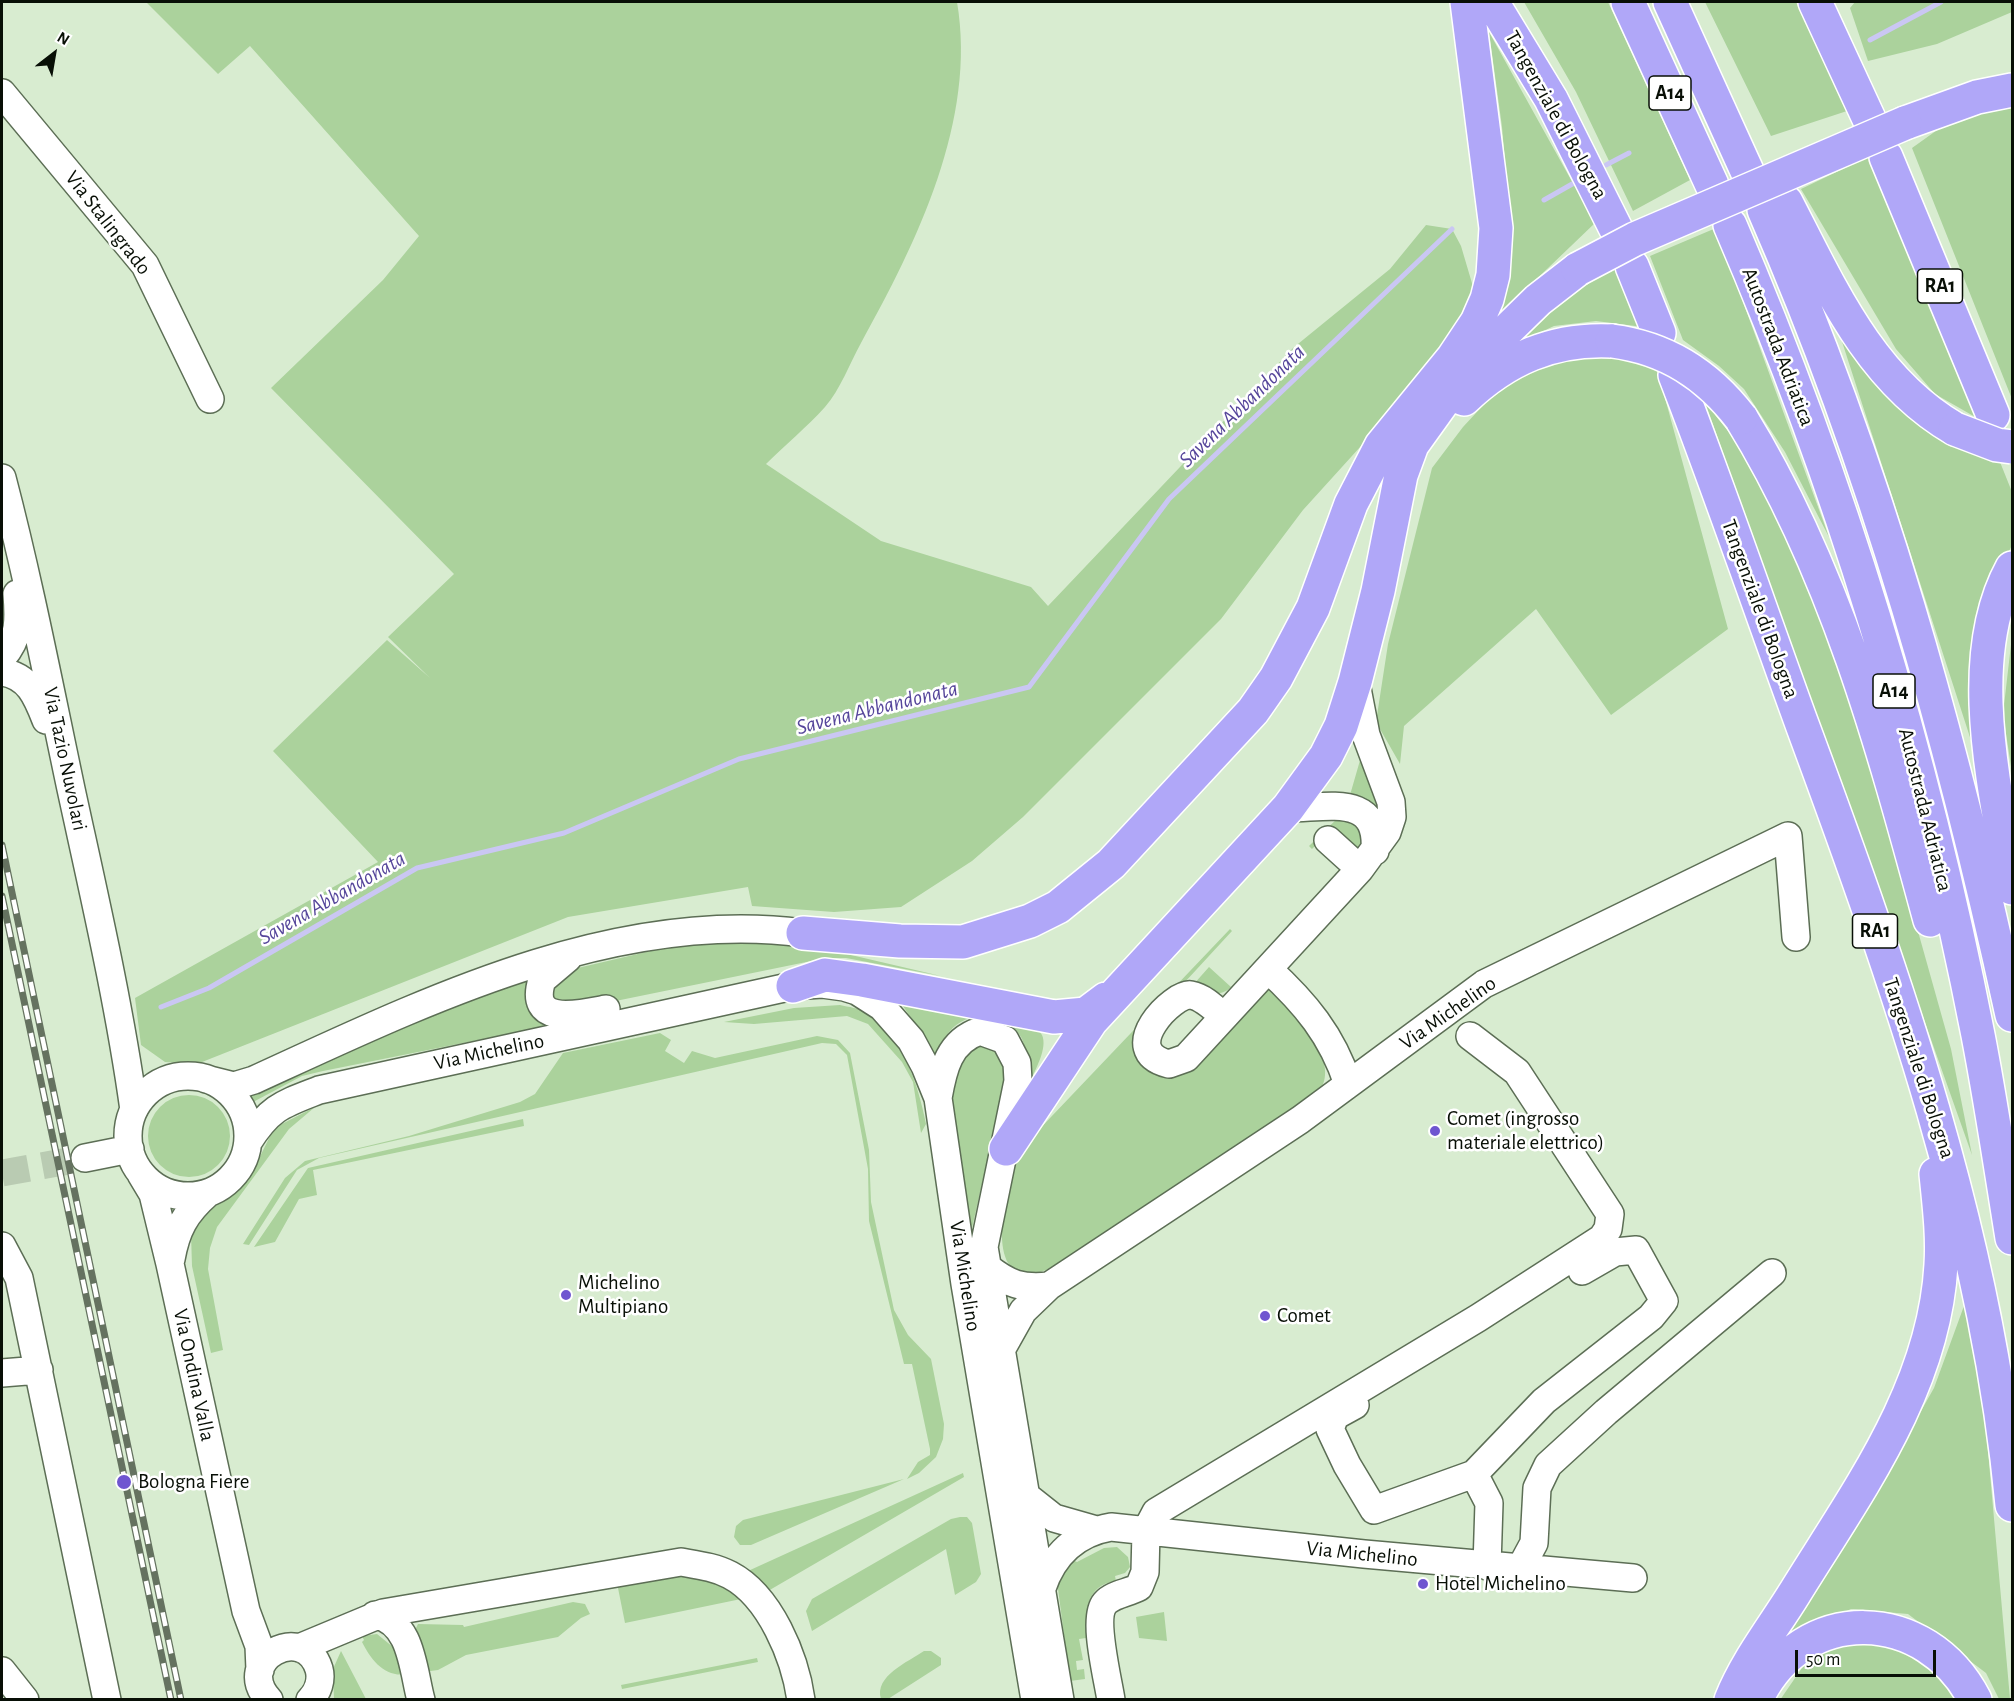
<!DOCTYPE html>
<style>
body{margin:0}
#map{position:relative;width:2014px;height:1701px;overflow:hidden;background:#d8ecd0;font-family:"Alegreya Sans",sans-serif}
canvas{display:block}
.frame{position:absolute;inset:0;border:3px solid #080f06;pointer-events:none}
.north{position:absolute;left:24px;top:24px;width:60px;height:60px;-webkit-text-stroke:4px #fff;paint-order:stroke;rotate:31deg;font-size:16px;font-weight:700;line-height:24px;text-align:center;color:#080f06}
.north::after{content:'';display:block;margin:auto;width:21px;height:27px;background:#080f06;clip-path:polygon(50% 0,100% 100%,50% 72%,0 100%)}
.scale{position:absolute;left:1795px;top:1650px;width:141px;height:27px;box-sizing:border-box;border:3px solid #080f06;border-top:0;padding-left:8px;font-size:18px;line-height:21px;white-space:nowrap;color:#080f06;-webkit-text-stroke:4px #fff;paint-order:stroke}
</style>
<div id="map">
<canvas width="2014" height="1701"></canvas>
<div class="frame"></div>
<div class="north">N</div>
<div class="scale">50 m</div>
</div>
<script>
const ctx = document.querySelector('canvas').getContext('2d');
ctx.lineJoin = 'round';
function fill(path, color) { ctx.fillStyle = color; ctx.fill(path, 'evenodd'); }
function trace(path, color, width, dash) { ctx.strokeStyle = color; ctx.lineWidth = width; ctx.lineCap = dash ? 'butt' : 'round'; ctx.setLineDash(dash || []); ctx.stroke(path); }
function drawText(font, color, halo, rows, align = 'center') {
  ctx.font = font + ' "Alegreya Sans",sans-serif'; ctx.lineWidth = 5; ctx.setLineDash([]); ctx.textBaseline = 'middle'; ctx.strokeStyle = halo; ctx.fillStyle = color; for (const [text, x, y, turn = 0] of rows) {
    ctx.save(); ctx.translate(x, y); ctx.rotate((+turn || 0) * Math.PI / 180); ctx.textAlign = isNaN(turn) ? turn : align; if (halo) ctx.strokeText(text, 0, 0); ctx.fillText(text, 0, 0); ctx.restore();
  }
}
const green = new Path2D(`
 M146 2H957C977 120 917 242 861 343 850 363 840 390 825 407 807 427 785 445 766 464L881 541 1031 587 1048 606 1293 348 1390 269 1426 225 1452 229 1461 246 1474 290 1451 339 1400 403 1303 510 1221 619 1023 817 972 861 901 907 834 912 752 906 748 887 568 917 197 1064 165 1062 141 1045 135 998 378 862 273 751 387 640 430 678 388 637 454 574 271 388 383 280 419 236 250 46 218 74Z
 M1524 2H1608L1690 180 1633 211 1576 92Z
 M1705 2H1796L1847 111 1771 136Z
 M1855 2H2012V12L1937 44 1868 61 1850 8Z
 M1489 32 1595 223 1498 316 1512 243 1502 127Z
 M2012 103V399L1912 148 1940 128Z
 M1874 154 1984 422 1935 394 1896 349 1801 189Z
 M1716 228 1829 537 1785 452 1744 389 1719 366 1683 340 1650 256Z
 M1616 266 1643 327 1596 321 1554 326 1509 347 1561 300Z
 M1835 320 1998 457 2012 492V545L1991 589 1979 765Z
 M1576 355 1617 356 1656 365 1728 629 1611 715 1536 609 1404 726 1400 764 1376 722 1388 644 1432 468 1463 427 1501 386 1539 366Z
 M1705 402 1757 468 1804 569 1873 771 1951 1049 1972 1155Z
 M2012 636V773L2003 714Z
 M1363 750 1385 818 1350 795Z
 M1342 814 1367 825 1360 851 1334 827 1312 849 1309 846Z
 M1230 929 1232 931 1149 1021 1156 1067 1269 987 1276 989C1294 1013 1341 1060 1320 1090L1074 1255 1071 1254C1062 1260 1053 1268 1043 1271 981 1293 1005 1189 1015 1161 1019 1153 1026 1146 1031 1138Z
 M791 941 941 976 846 958H826L596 1005H558L550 994 552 981 569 970 685 943Z
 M1209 967 1231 987C1220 999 1206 990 1193 985Z
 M530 972 546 1023 543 1027 323 1071 302 1076 255 1101 249 1102 246 1099V1092Z
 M902 996C925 1001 1034 1016 1042 1035 1048 1048 1035 1070 1030 1082 1024 1070 1029 1052 1021 1037 1007 1011 968 1009 950 1031 943 1039 940 1047 936 1056L899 1000Z
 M840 1005C848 1007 860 1008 867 1013 903 1038 918 1083 926 1124L921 1133 913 1082 902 1062 868 1024 847 1016 754 1024 724 1022 794 1008Z
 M660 1033 671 1040 665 1051 684 1063 692 1051 715 1058 817 1036 838 1040 850 1053 869 1150 871 1202 894 1310 908 1335 931 1359 944 1424 943 1439 936 1457 919 1473 907 1479 918 1462 930 1455V1449L912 1364H904L869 1221 868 1169 847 1055 836 1044 822 1043 319 1158 297 1170 249 1245 243 1244 285 1178 305 1161 409 1136 520 1102 535 1094 563 1053Z
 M993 1042 1007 1073 972 1228 970 1226 952 1099 953 1073 968 1044Z
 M148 1136a41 41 0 1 1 82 0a41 41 0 1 1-82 0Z
 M315 1107 289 1129 217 1227 210 1248 208 1269 223 1350 211 1353 192 1266 191 1234 196 1223 206 1212 248 1181 274 1128Z
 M523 1119 524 1126 313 1170 317 1195 299 1199 275 1242 254 1247 308 1168Z
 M1968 1295 1981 1372 2010 1699H1999L1986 1673 1908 1614 1851 1609 1785 1638 1847 1542 1934 1388Z
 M963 1473 964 1477 768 1591 748 1571Z
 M904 1479 751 1545H740L734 1537 736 1526 743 1520Z
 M960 1517H967L972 1523 981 1574 976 1582 955 1595 946 1549 812 1631 806 1611 812 1599 951 1519Z
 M1117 1547 1128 1557 1130 1567 1125 1573 1115 1576 1116 1581C1086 1585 1082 1613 1093 1637L1079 1639 1083 1660 1076 1661 1077 1670 1084 1669 1085 1679 1070 1681 1057 1581 1070 1559 1077 1562 1104 1548Z
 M651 1575C685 1575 714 1576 741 1599L625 1623 617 1583Z
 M573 1602 585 1604 590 1614 581 1618 558 1637 466 1655 438 1670 423 1672 415 1630 418 1624 463 1625 464 1627Z
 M1164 1612 1167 1641 1139 1638 1136 1617Z
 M377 1634 393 1647 407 1674C385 1678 371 1660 362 1642L364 1640 362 1636Z
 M1889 1642 1926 1659 1962 1700H1780L1806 1662 1827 1648Z
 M341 1651 366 1699 334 1700 333 1669Z
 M924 1651H931L941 1658V1665L888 1699H881C874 1676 908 1662 924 1651Z
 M757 1658 758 1662 622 1689 621 1685Z`);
const stream = new Path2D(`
 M1870 40 1941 2
 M1606 165 1629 153
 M1544 200 1574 183
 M161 1007 209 988 417 868 564 833 739 759 1029 687 1169 499 1452 229`);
const minorTunnel = new Path2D(`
 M2 1173 85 1158`);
const minor = new Path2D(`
 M2 93 145 265 210 399
 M2 478C29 581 49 685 71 789 94 895 119 1002 134 1110
 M2 658C20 638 19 619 17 594
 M2 672C29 676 37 697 46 720
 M1288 808C1329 808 1379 793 1375 851
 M1328 840 1360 869
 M568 958 542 980C527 1027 580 1014 606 1009
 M1268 969C1305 1003 1332 1035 1348 1084
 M1223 1016C1214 1008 1203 997 1191 995 1174 992 1115 1051 1169 1064L1186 1058 1360 869 1387 832 1392 817 1391 802 1366 735 1356 683
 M128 1136a60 60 0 1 1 120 0a60 60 0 1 1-120 0Z
 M206 1079 234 1086 254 1080C422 1003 614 908 803 933
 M938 1098C943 1069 949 1041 980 1031L1005 1040 1017 1063 1018 1081 984 1247 1060 1700
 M248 1142C270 1107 283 1104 319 1090L793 986 822 984 844 987 857 991 882 1007 911 1040 925 1066 938 1098 965 1284 1035 1700
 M85 1158 130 1149
 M141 1174 153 1194 170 1264 246 1611 259 1646 260 1670
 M2 1246 19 1278 107 1700
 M171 1259C176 1230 185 1213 208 1193
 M987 1267C1008 1284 1022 1289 1049 1286
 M1000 1352 1023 1311 1049 1286 1300 1120 1484 984 1788 836 1796 937
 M2 1373 39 1370
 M1355 1405 1335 1416 1330 1429 1347 1465 1374 1510 1474 1474
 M1025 1495 1054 1518 1096 1530
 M1487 1566 1489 1503 1474 1474 1544 1401 1651 1317 1664 1301 1636 1250 1615 1252 1582 1271
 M1520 1569 1534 1543 1537 1488 1548 1465 1606 1412 1772 1273
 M1042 1588C1053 1555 1076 1533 1111 1527L1364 1554 1633 1578
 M375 1615C412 1621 413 1671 421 1700
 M299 1648 383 1613 681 1562C698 1565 715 1567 730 1575 770 1596 795 1657 801 1700
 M2 1671 25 1700
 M269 1700C232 1660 304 1621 319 1669 322 1680 318 1692 310 1700
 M1111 1700C1108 1679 1092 1618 1105 1603 1113 1594 1128 1593 1139 1587L1145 1572 1146 1531 1156 1512 1478 1318 1602 1238 1608 1229 1610 1214 1517 1072 1470 1036`);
const highway = new Path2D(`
 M1492 2 1551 99 1617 231
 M1628 2 1712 185
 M1670 2 1747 171
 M1815 2 1870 121
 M1905 123 1977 97 2012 90
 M1886 157 1993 415
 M1786 202C1830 287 1869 379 1955 429
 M1764 210C1877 468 1952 740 2012 1015
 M1730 225C1841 483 1924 759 1978 1035 1991 1102 2001 1170 2012 1238
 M1632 266 1659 333
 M1675 375C1720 491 1760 609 1803 727 1896 979 1987 1236 2012 1505
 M1458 378 1538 300 1578 269
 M1464 399C1506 359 1553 338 1612 341
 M1741 418C1836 572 1883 747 1930 920
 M2012 568C1962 659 1996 792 2012 888
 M803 933 900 941 963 942 1030 921 1058 907 1111 864 1253 711 1276 678 1313 608 1351 504 1381 446 1453 358 1477 322 1487 299 1493 275 1496 228 1467 2
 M793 986 825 975 862 980 1054 1017 1086 1014 1106 999
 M1006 1149 1091 1021 1288 808 1326 756 1341 726 1355 682 1378 591 1401 475 1412 445 1445 399
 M1731 1700C1746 1662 1773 1628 1794 1594 1857 1492 1934 1389 1941 1265 1943 1235 1939 1204 1936 1174
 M1756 1700C1802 1601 1927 1606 1975 1700`);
const rail = new Path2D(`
 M2 845 181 1700
 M2 896 171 1700`);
const highwayBridge = new Path2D(`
 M1578 269 1635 239 1905 123
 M1612 341C1667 348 1708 375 1741 418
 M1955 429 1997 445 2012 447`);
const markers = [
 [1435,1131,6,"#6f56d0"],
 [566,1295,6,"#6f56d0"],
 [1265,1316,6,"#6f56d0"],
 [124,1482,8,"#6f56d0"],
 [1423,1584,6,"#6f56d0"]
];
const shields = [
 [1670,93,42],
 [1940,286,45],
 [1894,691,42],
 [1875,931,45]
];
const shieldNames = [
 ["A14",1670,93],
 ["RA1",1940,286],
 ["A14",1894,691],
 ["RA1",1875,931]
];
const streetNames = [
 ["Tangenziale di Bologna",1556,115,61],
 ["Via Stalingrado",108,223,52],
 ["Autostrada Adriatica",1778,347,69],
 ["Tangenziale di Bologna",1760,609,70],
 ["Via Tazio Nuvolari",65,759,78],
 ["Autostrada Adriatica",1925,810,76],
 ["Via Michelino",1448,1013,-35],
 ["Via Michelino",489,1052,-12],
 ["Tangenziale di Bologna",1919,1068,72],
 ["Via Michelino",965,1276,81],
 ["Via Ondina Valla",194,1375,78],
 ["Via Michelino",1362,1554,6]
];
const poiNames = [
 ["Comet (ingrosso",1447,1119],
 ["materiale elettrico)",1447,1143],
 ["Michelino",578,1283],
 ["Multipiano",578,1307],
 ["Comet",1277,1316],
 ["Bologna Fiere",138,1482],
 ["Hotel Michelino",1435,1584]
];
const waterNames = [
 ["Savena Abbandonata",1242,406,-44],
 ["Savena Abbandonata",877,708,-14],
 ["Savena Abbandonata",332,898,-30]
];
fill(green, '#abd29c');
trace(stream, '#cac7f3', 5);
trace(minorTunnel, '#b9cbb2', 27, [27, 14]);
trace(minor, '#5c6e55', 30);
trace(highway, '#fff', 36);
trace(minor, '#fff', 27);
trace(highway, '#b0a7f8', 33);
trace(rail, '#657260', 7);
trace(rail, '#fff', 4.5, [14]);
trace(highwayBridge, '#fff', 36, []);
trace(highwayBridge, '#b0a7f8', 33);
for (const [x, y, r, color] of markers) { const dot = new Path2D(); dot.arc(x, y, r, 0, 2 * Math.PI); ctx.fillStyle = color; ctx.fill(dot); trace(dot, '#fff', 2); }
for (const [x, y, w] of shields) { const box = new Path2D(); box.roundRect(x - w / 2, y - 17, w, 34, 4.5); ctx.fillStyle = '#fff'; ctx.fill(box); trace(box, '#080f06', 1.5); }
drawText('bold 20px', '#080f06', null, shieldNames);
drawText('21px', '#080f06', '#fff', streetNames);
drawText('21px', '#080f06', '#fff', poiNames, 'left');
drawText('italic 22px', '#56469b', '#fff', waterNames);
</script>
